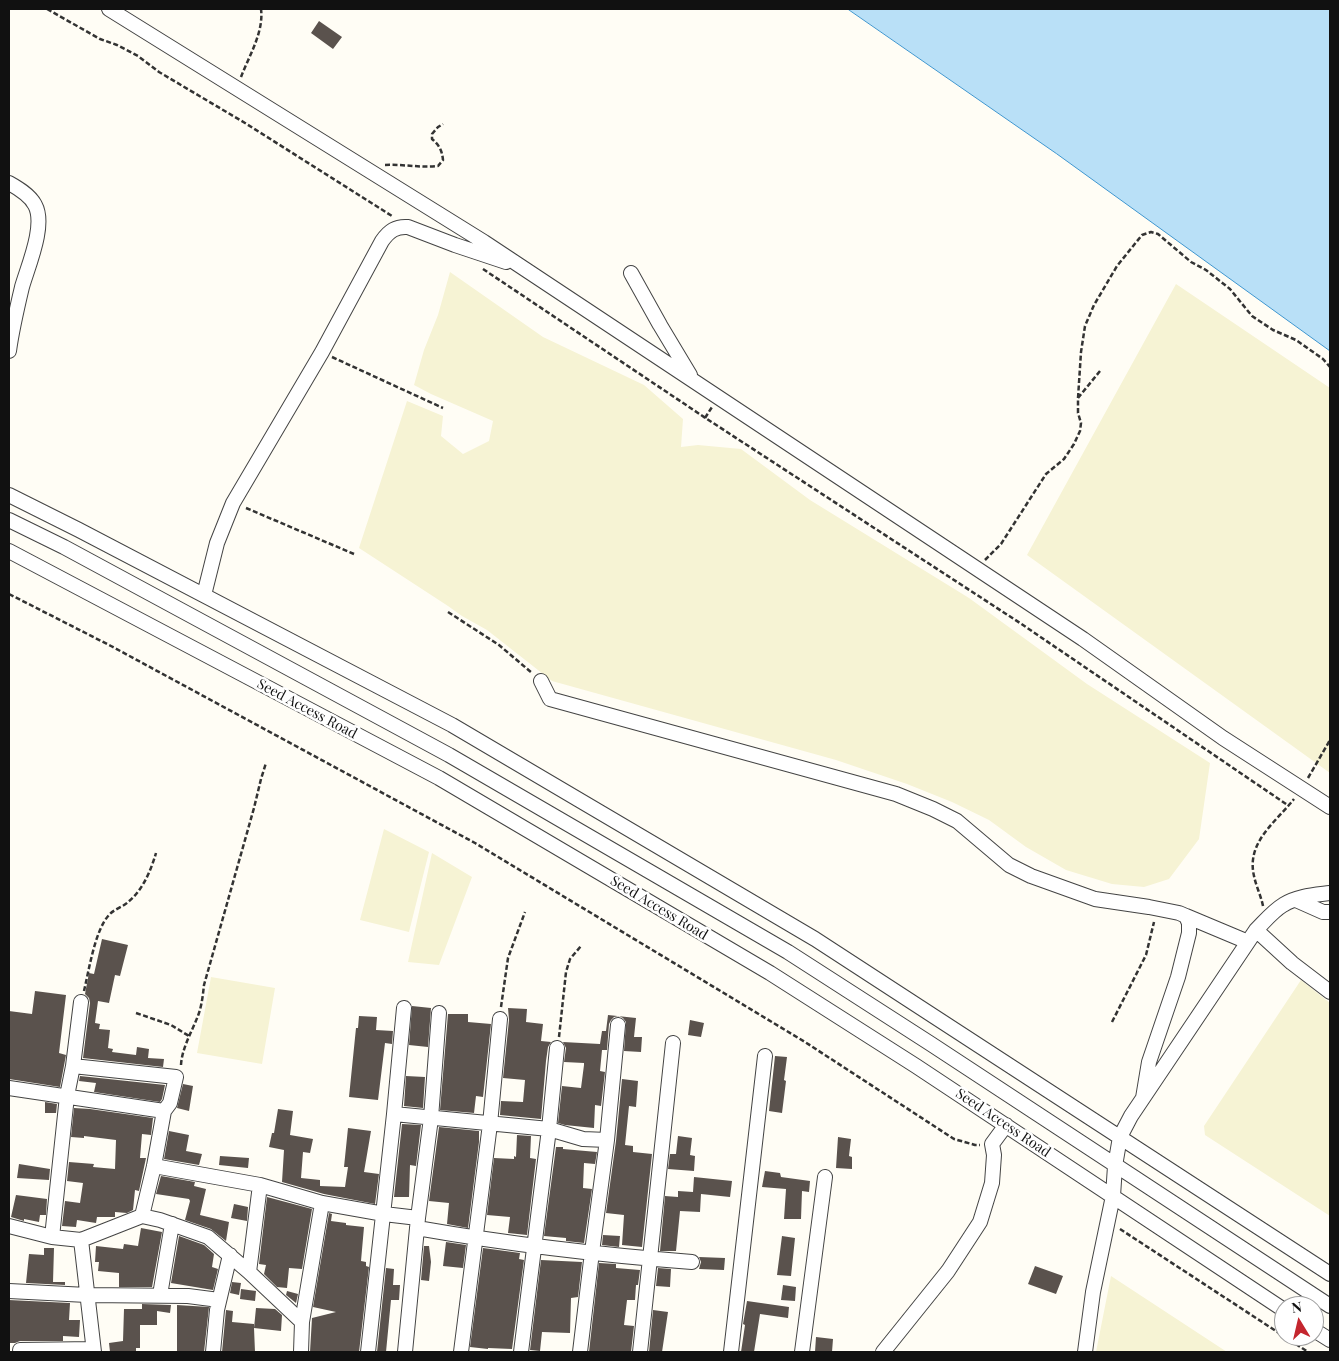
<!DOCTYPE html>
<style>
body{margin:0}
#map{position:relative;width:1339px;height:1361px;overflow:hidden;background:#fffdf5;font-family:"Playfair Display",serif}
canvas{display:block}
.frame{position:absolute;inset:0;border:10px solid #111;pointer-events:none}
.north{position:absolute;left:1274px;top:1296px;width:50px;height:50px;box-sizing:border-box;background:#fff;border:1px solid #a0a0a0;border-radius:50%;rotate:351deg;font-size:14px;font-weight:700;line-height:20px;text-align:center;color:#111}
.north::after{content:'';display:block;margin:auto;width:18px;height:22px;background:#c4262e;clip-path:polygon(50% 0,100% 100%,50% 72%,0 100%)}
</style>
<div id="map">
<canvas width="1339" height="1361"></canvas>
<div class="frame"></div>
<div class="north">N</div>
</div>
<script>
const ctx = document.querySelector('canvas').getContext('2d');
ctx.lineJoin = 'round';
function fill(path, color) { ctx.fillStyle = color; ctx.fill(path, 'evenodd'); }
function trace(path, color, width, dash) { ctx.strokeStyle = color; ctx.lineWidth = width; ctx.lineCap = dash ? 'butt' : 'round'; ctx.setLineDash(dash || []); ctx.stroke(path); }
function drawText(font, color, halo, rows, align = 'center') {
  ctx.font = font + ' "Playfair Display",serif'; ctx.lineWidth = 5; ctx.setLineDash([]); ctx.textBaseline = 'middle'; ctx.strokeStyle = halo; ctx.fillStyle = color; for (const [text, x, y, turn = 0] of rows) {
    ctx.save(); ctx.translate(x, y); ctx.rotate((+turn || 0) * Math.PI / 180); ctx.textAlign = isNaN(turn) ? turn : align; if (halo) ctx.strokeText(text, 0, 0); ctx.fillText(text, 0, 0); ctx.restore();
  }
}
const farmland = new Path2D(`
 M450 272 543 337 644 385 683 419 681 447 698 445 741 449 810 500 969 598 1087 684 1210 763 1199 839 1169 879 1144 887 1112 884 1066 870 1026 847 989 820 952 802 907 784 836 760 552 681 487 630 462 616 448 606 359 548 407 401 443 416 441 436 463 454 489 441 493 421 431 394 414 385 424 350 438 315Z
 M1176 284 1330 388V773L1027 555Z
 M384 829 429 852 409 932 360 920Z
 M432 853 472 877 439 965 408 962Z
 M211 977 275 988 262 1064 197 1053Z
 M1301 980 1330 1003V1216L1205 1135 1204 1126Z
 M1111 1276 1227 1352H1096Z`);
const water = new Path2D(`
 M848 9H1330V351L1057 154Z`);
const building = new Path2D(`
 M319 21 342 37 333 49 311 33Z
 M102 939 128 945 120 976 115 975 109 1003 98 1001 95 1023 100 1024 99 1029 110 1030 108 1048 113 1049 112 1052 136 1055 137 1047 149 1049 148 1058 164 1059 163 1067 83 1058 90 1003 89 998 85 994 89 973 94 974Z
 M35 991 66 995 59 1053 66 1055 60 1087 9 1079V1011L32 1014Z
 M412 1006 431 1008 428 1047 409 1045Z
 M508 1008 527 1009 526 1022 543 1024 541 1041 551 1042 548 1047 546 1061 541 1119 500 1115 501 1101 523 1102 525 1080 503 1078 509 1020Z
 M448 1014H468V1022L491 1024 483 1097 476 1096 474 1113 440 1110Z
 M608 1015 636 1018 634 1037H642L641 1052 624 1051 626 1022 623 1018 619 1016 614 1017 611 1020 609 1024 607 1050H602L600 1071 605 1072 601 1106 595 1105 594 1128 565 1125 558 1123 562 1086 581 1088 584 1065V1063L564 1062 566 1048 563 1042 600 1044 602 1031H606Z
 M359 1016 377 1017 376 1030 393 1031 392 1044 385 1043 378 1100 349 1097 356 1028H358Z
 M690 1020 704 1023 701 1037 688 1035Z
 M775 1056 787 1057 784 1080 786 1081 782 1113 769 1111Z
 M80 1076 165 1085 162 1099 160 1102 94 1092 96 1083 79 1081Z
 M406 1076 425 1077 423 1108 404 1106Z
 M622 1079 638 1081 636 1107 629 1106 625 1145 633 1146V1152L652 1154 642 1247 622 1245 624 1215 606 1213 616 1141Z
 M183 1084 193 1086 189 1111 177 1108Z
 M45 1102 57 1104 56 1113H45Z
 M74 1108 90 1109 153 1118 151 1135 142 1134 140 1158H146L139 1191 135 1190 133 1210 127 1213 115 1212V1217H97L96 1223 77 1220 76 1227 62 1226 65 1201 80 1203 83 1183 67 1181 69 1162 94 1164 93 1167 115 1169 116 1140 84 1136V1138L71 1137Z
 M278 1109 293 1111 290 1135 313 1139 310 1153 303 1152 301 1178 320 1180V1186L345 1187 348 1167H344L348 1128 371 1131 364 1172 379 1174 375 1204 324 1194 282 1182 284 1150 269 1147 272 1133H274Z
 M402 1124 421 1125 416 1166 410 1165 409 1197H394Z
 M439 1127 479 1131V1142L468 1228 447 1224 449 1203 429 1201Z
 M169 1131 189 1135 186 1151 202 1154 199 1165 164 1159Z
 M517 1135 531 1136 530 1158 536 1159 527 1235 508 1233 510 1217 487 1215 494 1158 514 1159V1156L516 1157Z
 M678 1136 692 1138 690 1155 695 1156 694 1171 668 1169 670 1154H676Z
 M838 1137 851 1139 849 1156 852 1157V1169L836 1168Z
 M556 1147H563V1149L597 1152 595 1164 584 1163 583 1188 592 1189 584 1243 566 1241V1238L544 1236Z
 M220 1156 249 1158 248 1168 219 1165Z
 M19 1164 50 1169 49 1180 17 1178Z
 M765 1171 780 1173 781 1177 810 1181 809 1192 802 1191 801 1219H784L786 1189 762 1187Z
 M161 1176 195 1182 194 1186 206 1189 200 1215 229 1222 226 1241 211 1229 185 1220 190 1201 189 1199 156 1194Z
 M694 1177 732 1181 730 1197 701 1194 700 1212 680 1211 676 1251H660L665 1196 678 1197V1191L693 1192Z
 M16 1195 47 1199 46 1215H40L39 1222 24 1219V1221L11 1217Z
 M267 1197 312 1209 302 1269 289 1268 287 1288 277 1287 264 1274 266 1265 259 1264Z
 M234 1204 248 1207 247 1221 231 1218Z
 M329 1213 332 1214 331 1221 346 1223V1225L364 1227 361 1261 366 1262V1266L369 1267 359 1352H310L312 1318 336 1312 313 1307Z
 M141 1228 162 1232 152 1287H119V1273L98 1271 99 1262H95L96 1246 123 1249 124 1244 138 1246Z
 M603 1235 620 1236 619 1247 602 1245Z
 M179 1236 204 1245 214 1254 212 1267 218 1269 213 1290 171 1283Z
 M782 1236 795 1238 791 1276 777 1275Z
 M446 1242 466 1245 463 1268 443 1266Z
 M424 1246H429L431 1262 429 1281 421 1280Z
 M44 1248H54L53 1282H65V1285L26 1283 29 1254 44 1255Z
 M483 1248 520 1253 519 1259 524 1260 512 1349 488 1348V1349L470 1347Z
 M699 1257 725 1258 724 1270 699 1269 701 1262Z
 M541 1260 582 1262 578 1297 571 1298 570 1333 542 1332 540 1351 530 1350Z
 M599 1263 616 1264V1268L640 1270 638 1285H636L635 1300H627L624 1325 634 1326 631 1352H589Z
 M1035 1266 1063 1276 1056 1294 1028 1284Z
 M386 1268 394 1269 393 1285H400L399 1300H391L386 1352H377Z
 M658 1268 671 1269 670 1287 656 1286Z
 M232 1282 241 1283 239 1295 230 1293Z
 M783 1285 796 1287 795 1301 781 1300Z
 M241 1289 256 1291 255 1301 240 1299Z
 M287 1291 298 1294 296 1303 286 1295Z
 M9 1300 70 1303 69 1320H80L79 1337 63 1336V1341H20L15 1343H9Z
 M747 1301 789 1307 788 1318 760 1314 754 1352H741L745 1325 743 1324Z
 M142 1304 171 1305 170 1313 157 1311V1325H140V1348H136V1352H110L109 1343 123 1341 124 1309H142Z
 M177 1305 209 1307 204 1352H177Z
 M256 1308 275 1309 282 1315 281 1331 254 1328 255 1352H222L226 1310 233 1311 232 1322 254 1324V1328Z
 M653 1310 668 1312 662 1352H649Z
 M816 1337 833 1339 832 1352H815Z`);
const path = new Path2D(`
 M47 9 100 39 117 45 138 56 159 72 245 123 392 216
 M241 77C249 56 264 32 261 9
 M385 165C403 164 420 168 438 166L443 160C442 150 439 145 432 139V134L438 127 443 124
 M483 269 707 419 1020 623 1289 806
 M332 357 443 408
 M1078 398 1081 352 1085 326 1094 305 1117 266 1142 235 1151 232 1158 234 1191 262 1206 270 1230 289 1252 316 1273 330 1296 340 1323 359 1330 367
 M705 418 712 407
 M246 508 354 554
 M985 560 1001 544 1046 474 1064 459 1074 444 1080 431 1081 423 1078 413V398L1100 371
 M9 594 111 646 475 843 805 1042 954 1139 975 1145H980
 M448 612 499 645 532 673
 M1308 778 1330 740
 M1263 906C1261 896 1256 886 1254 876 1246 842 1276 822 1294 799
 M84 991C89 970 95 930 109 915 114 909 123 907 128 902 143 890 151 870 156 853
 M501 1007 508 958 525 912
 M136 1013 171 1025 189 1036
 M1112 1022 1146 955 1154 922
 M559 1037 566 972 570 959 581 946
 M181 1065C182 1047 193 1030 199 1013 202 1004 203 994 204 985L254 808 261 779 266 763
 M1120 1229 1308 1352`);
const minor = new Path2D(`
 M109 9 484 242 1083 639 1223 738 1330 807
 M9 183C18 188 30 195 35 205 46 225 28 266 22 287 17 308 12 329 9 351
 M631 273 660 325 690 375
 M9 495 79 530 452 725 815 939 1330 1274
 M9 520 64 547 449 755 788 952 931 1044 1330 1306
 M9 551 439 778 770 973 916 1066 1284 1310
 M204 595 217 543 233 503 322 352 382 241C389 231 396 226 408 227L455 245 506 262
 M541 681 550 699 896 794 933 809 957 821 1009 865 1031 876 1095 899 1149 907 1179 913 1186 916 1189 923V933L1178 977 1149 1062 1143 1098
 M1296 900 1323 912H1330
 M1186 916 1248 942
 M1256 930 1292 963 1330 992
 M73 1066 176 1077 170 1103 164 1111 154 1166 142 1216
 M9 1088 164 1111
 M394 1114 549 1129 583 1139 607 1140 592 1252 580 1352
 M607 1140 618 1025
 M154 1166 260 1185 322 1203 384 1214 418 1218
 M9 1226 52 1237 81 1240 142 1216 160 1220 208 1237 249 1272 302 1322 301 1352
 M417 1228C508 1244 600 1255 692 1262
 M52 1237 67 1096 73 1066 81 1002
 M81 1240 94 1352
 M249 1272 260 1185
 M9 1291 87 1295 188 1296 219 1300
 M160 1295 172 1224
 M302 1322 322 1203
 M1314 1330 1330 1340
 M20 1350 93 1349
 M213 1352 217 1310 230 1255
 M368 1352 394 1114 404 1008
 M405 1352 418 1218 431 1118 439 1013
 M461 1352 490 1124 500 1019
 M521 1352 549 1129 557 1048
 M640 1352 673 1043
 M731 1352 765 1056
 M802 1352 825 1177
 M883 1352 948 1271 980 1222 992 1183 994 1155 992 1144 1006 1125
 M1085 1352 1093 1292 1113 1196 1115 1166 1120 1137 1131 1116 1256 930C1265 921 1273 911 1283 905 1297 896 1315 895 1330 893`);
const streetNames = [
 ["Seed Access Road",307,709,28],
 ["Seed Access Road",659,908,31],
 ["Seed Access Road",1003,1123,34]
];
fill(farmland, '#f6f3d4');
fill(water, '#b9e0f7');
trace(water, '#3f96cf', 1);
fill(building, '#5a524d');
trace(minor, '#444', 16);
trace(path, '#333', 2.5, [5, 2.5]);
trace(minor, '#fff', 14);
drawText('14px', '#111', '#fff', streetNames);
</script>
